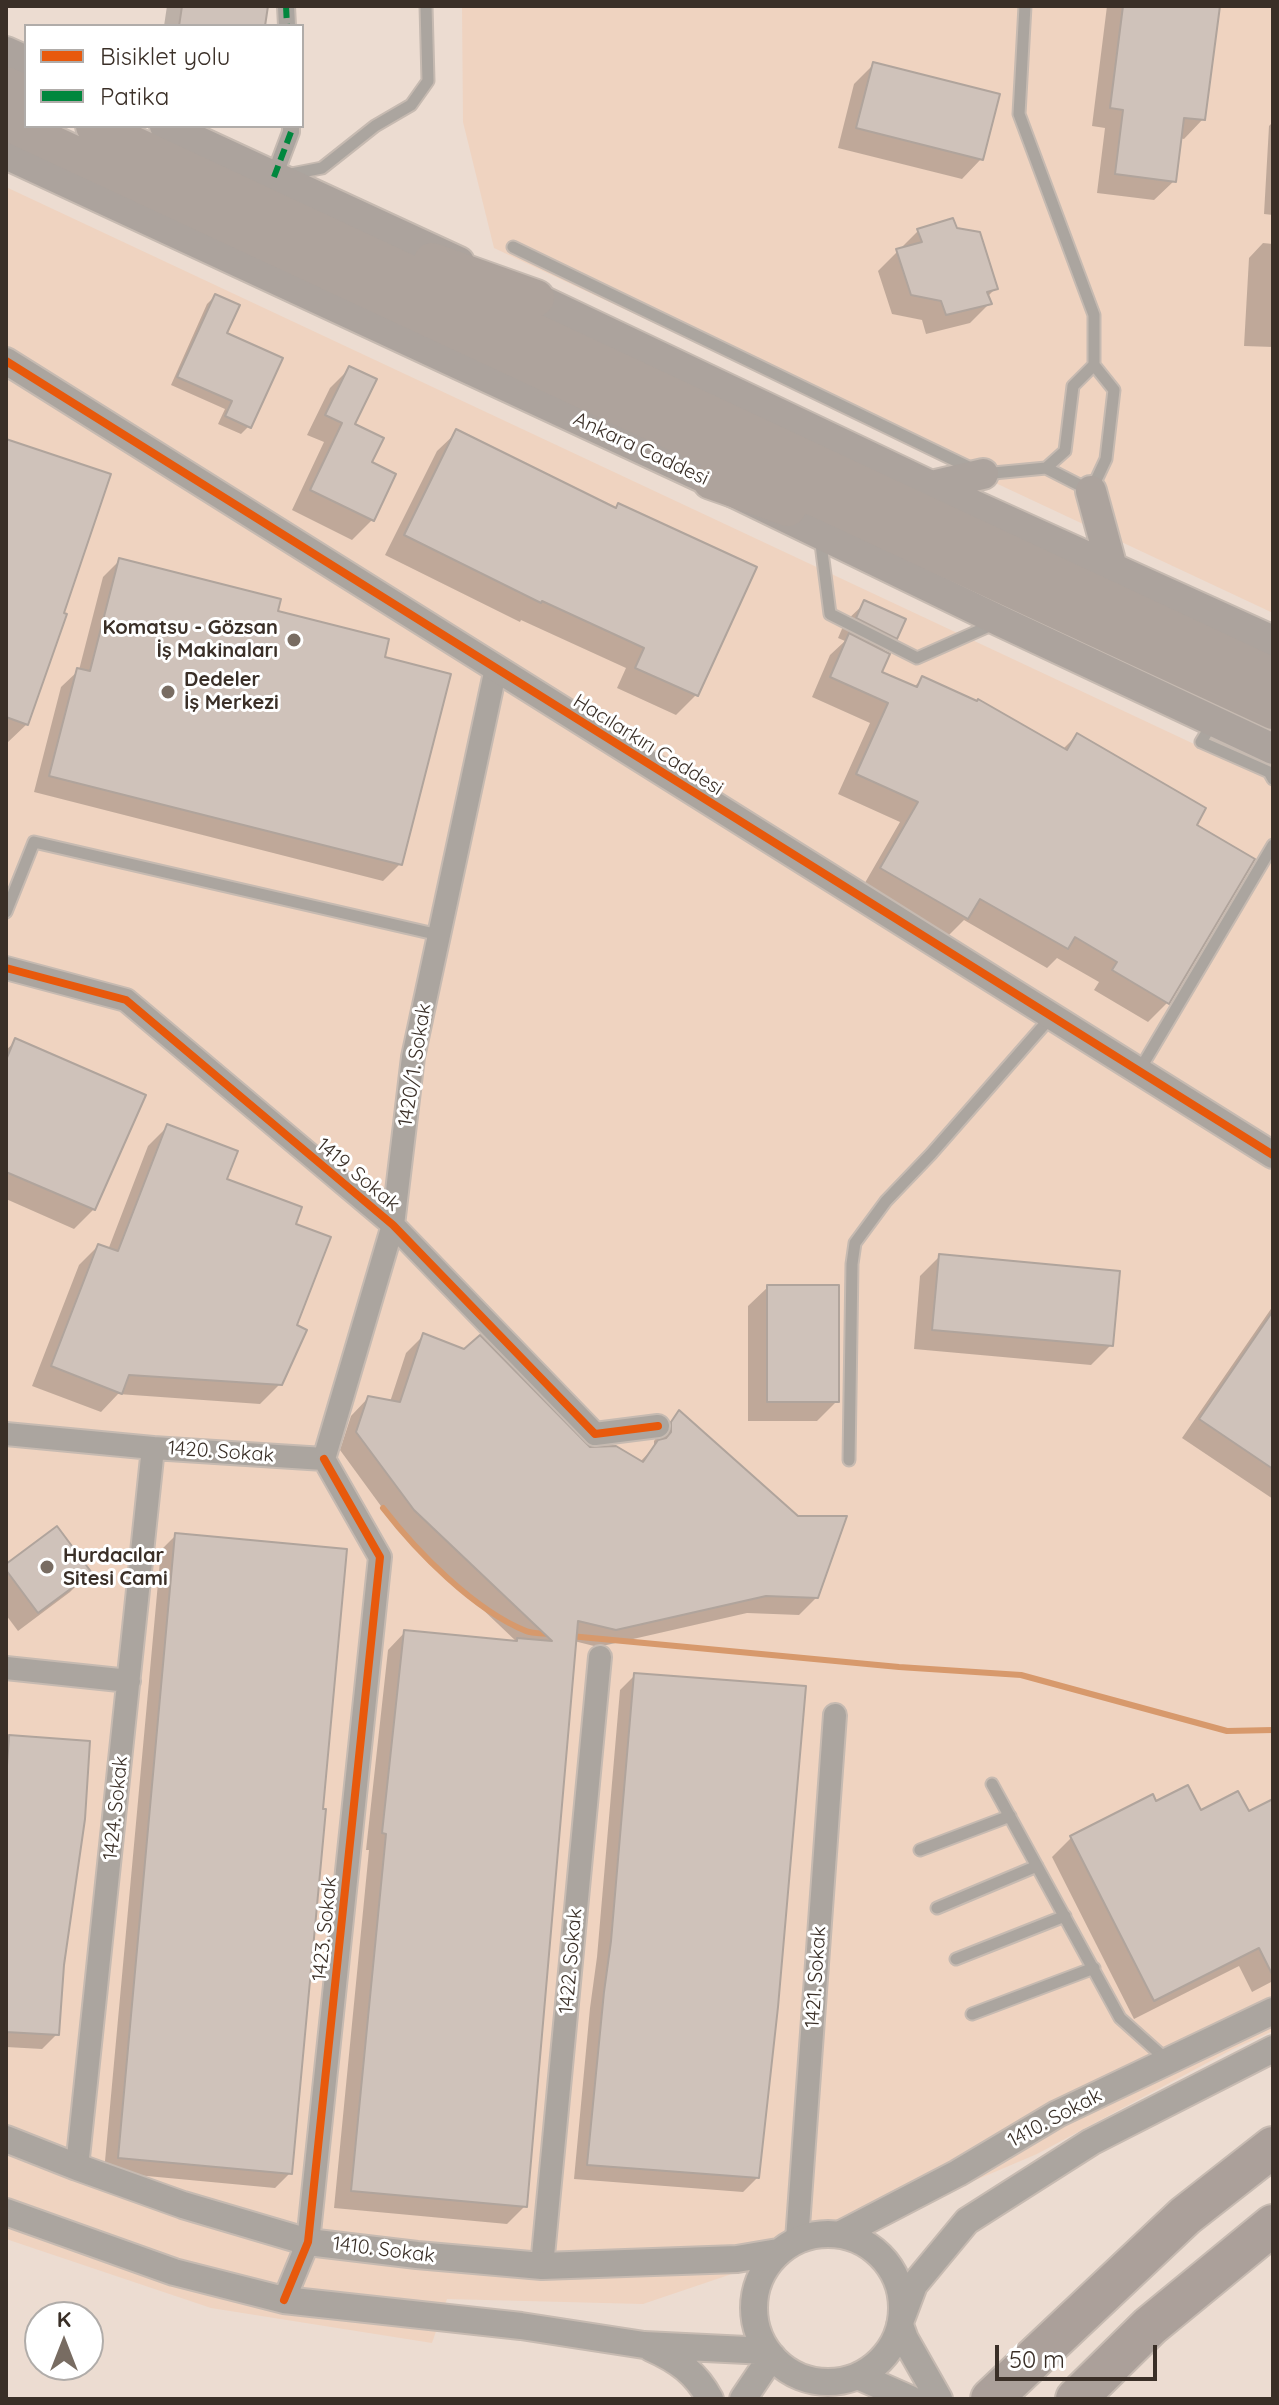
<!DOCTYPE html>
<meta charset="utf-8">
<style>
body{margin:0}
#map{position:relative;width:1279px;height:2405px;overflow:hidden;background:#ecdcd1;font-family:Quicksand,sans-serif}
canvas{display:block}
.frame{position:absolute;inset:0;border:8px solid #3a2f27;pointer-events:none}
.legend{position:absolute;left:24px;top:24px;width:280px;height:104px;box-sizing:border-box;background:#fff;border:2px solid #b0aca9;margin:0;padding:10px 14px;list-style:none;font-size:24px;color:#3a2f27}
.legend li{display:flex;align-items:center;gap:16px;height:40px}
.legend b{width:40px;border:2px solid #b0aca9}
.north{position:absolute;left:24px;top:2301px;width:80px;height:80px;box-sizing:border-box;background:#fff;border:2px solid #b0aca9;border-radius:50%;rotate:0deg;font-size:22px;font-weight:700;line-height:32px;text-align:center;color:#3a2f27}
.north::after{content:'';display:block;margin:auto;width:28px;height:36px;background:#786c62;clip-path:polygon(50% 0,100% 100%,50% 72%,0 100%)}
.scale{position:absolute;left:995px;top:2345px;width:162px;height:36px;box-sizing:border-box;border:4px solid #3a2f27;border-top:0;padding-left:10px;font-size:24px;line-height:28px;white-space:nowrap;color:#3a2f27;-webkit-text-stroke:6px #fff;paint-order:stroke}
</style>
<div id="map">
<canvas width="1279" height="2405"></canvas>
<div class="frame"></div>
<ul class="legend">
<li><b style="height:10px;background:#e8590c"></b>Bisiklet yolu</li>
<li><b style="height:10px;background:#00873e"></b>Patika</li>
</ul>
<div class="north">K</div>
<div class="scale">50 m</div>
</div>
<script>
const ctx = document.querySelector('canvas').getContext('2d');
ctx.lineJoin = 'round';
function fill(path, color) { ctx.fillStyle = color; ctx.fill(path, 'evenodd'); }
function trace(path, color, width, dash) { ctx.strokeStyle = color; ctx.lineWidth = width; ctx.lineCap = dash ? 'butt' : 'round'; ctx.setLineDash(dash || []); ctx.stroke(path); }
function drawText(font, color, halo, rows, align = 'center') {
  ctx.font = font + ' Quicksand,sans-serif'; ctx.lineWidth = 6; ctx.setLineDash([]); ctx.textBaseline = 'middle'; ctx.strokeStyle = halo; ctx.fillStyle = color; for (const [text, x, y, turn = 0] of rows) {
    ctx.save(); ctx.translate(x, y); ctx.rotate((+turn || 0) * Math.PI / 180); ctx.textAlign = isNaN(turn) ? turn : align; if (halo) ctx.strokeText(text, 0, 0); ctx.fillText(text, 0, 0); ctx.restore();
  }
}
const built = new Path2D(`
 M462 6H1273V613L494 248 463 122Z
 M6 187 1273 781V2031L1233 2049 1037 2154 844 2236 643 2304 447 2299 432 2343 211 2308 6 2239Z`);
const shadow = new Path2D(`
 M167 6H266L263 26H164Z
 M1107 6H1218L1203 119 1184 139 1179 138 1174 181 1154 200 1097 193 1105 128 1092 126Z
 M874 64 981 159 962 179 838 148 854 84Z
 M1273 122V215L1264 214 1269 126Z
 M956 229 996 288 987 297 989 304 970 323 926 334 922 320 892 314 878 271 918 231Z
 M1263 243 1273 244V347L1244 346 1249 258Z
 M215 296 249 426 241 434 218 424 225 409 171 385 207 304Z
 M350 368 353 425 370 463 372 520 352 540 292 510 324 442 307 435 330 388Z
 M457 432 614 510 618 505 755 568 696 695 676 715 617 688 626 668 521 620 520 622 385 555 437 451Z
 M6 441 27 724 7 743H6Z
 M120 560 275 612 382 659 400 864 383 881 34 792 61 687 79 670 103 577Z
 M865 603 896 637 881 652 880 673 913 688 922 679 1062 750 1077 735 1194 826 1168 1002 1148 1022 1094 990 1099 982 1057 958 1047 968 964 920 947 937 862 888 900 822 838 794 870 723 812 697 830 655 845 641 838 638 845 622Z
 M16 1041 94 1209 74 1229 6 1199V1050Z
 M168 1126 225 1180 293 1225 294 1327 280 1384 260 1404 118 1394 101 1412 32 1386 79 1265 98 1246 108 1250 148 1146Z
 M940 1256 1111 1345 1091 1365 914 1349 920 1276Z
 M768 1287 837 1401 817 1421H748V1306Z
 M1273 1306V1499L1182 1438Z
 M424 1335 589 1449 640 1462 654 1447V1441L662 1430 679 1413 817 1597 799 1615 747 1613 598 1647 574 1641 525 2206 507 2224 334 2208 369 1850H366L388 1650 405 1632 518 1643 397 1528 340 1450 351 1416 368 1398 390 1402 406 1353Z
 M176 1535 321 1811 290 2173 275 2188 104 2172 161 1550Z
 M6 1567 89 1573 70 1592 18 1631 6 1615Z
 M635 1675 758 2177 743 2192 574 2179 590 2008 597 1957 620 1690Z
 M6 1737 88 1743 62 1965 57 2034 42 2049 6 2047Z
 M1273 1801V1981L1252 1992 1239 1966 1134 2019 1052 1857 1072 1837 1155 1804 1200 1812 1248 1814Z`);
const stream = new Path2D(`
 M383 1508C417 1552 474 1610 526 1631 533 1634 543 1633 551 1634
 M570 1636 899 1667 1021 1675 1227 1731 1273 1730`);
const building = new Path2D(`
 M182 6H268L265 26H179Z
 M1123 6H1220L1205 120 1184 118 1176 182 1115 174 1123 110 1110 108Z
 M873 62 1000 94 983 160 856 128Z
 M953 218 957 228 980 232 998 289 987 292 992 304 946 315 941 301 911 295 896 249 922 242 917 229Z
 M215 294 240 305 227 333 283 358 251 428 225 416 232 401 177 377Z
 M349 366 377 379 355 424 384 438 372 462 396 474 374 521 310 490 342 423 325 415Z
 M456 429 616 508 618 503 757 567 698 696 635 668 644 648 542 601 541 603 404 535Z
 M6 439 111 474 64 613 67 614 28 725 6 717Z
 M119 558 281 599 278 611 389 639 385 657 451 674 402 865 49 776 77 668 90 671Z
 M864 600 906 619 897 639 856 618Z
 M849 633 890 654 882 672 917 687 922 676 977 701 978 699 1067 750 1077 733 1206 808 1197 825 1255 859 1169 1004 1112 970 1117 962 1075 937 1068 949 980 899 968 919 880 868 918 802 856 774 888 703 830 677Z
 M15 1038 146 1095 95 1210 6 1172V1060Z
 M167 1124 238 1151 227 1179 302 1207 296 1224 331 1237 297 1325 307 1330 282 1385 129 1375 122 1394 51 1366 98 1244 118 1251Z
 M939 1254 1120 1271 1113 1346 932 1330Z
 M767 1285H839V1402H767Z
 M1273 1311V1469L1199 1419Z
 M423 1333 464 1349 480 1335 590 1447 616 1446 643 1462 658 1440 666 1438 671 1432V1422L679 1410 798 1516H847L818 1598 766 1596 616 1630 578 1621 527 2207 351 2191 386 1834 382 1833 404 1630 517 1641V1638L552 1641 414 1510 356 1432 368 1396 400 1402Z
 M57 1526 92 1573 38 1613 6 1570V1564Z
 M175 1533 347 1549 323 1809H326L292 2174 118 2158Z
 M634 1673 806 1686 778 2007 759 2178 587 2165 604 1992 611 1941Z
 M9 1735 90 1741 85 1819 64 1965 59 2035 6 2032V1781Z
 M1188 1785 1201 1810 1238 1791 1249 1811 1273 1799V1976L1259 1948 1154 2001 1070 1836 1153 1794 1156 1801Z`);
const service = new Path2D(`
 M1025 6 1019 114 1094 315V365
 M286 175 322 168 375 126 411 105 428 81 426 6
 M513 247 983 474 1046 468 1091 491 1106 459 1114 390 1094 365 1073 386 1065 451 1046 468
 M820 536 830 614 917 658 996 623
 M1212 724 1201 742 1269 772 1273 779
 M6 912 34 842 439 935
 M1139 1071 1273 845
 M849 1460 852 1264 855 1243 886 1201 931 1154 1051 1017
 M992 1784 1120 2018 1168 2061
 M920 1850 1010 1816
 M937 1908 1037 1866
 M956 1959 1065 1916
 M972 2014 1094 1968`);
const pedestrian = new Path2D(`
 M286 6 287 26
 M274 177 291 132V126`);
const minor = new Path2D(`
 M6 968 126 1000 393 1225 595 1434 658 1426
 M6 1434 153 1448 324 1459
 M324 1459 393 1225 413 1057 496 668
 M6 1668 129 1681
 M77 2167 153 1448
 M797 2240 835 1715
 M542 2266 600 1657
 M284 2300 308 2242 380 1557 324 1459`);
const tertiary = new Path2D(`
 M6 361 1273 1155
 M6 2139 77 2167 183 2205 308 2242 417 2255 542 2266 737 2259 778 2252
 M6 2212 174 2272 284 2300 521 2326 644 2345 767 2351
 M754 2308a74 74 0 1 1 148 0a74 74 0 1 1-148 0Z
 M841 2234 958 2173 1057 2114 1273 2011
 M902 2317 914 2285 967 2221 1091 2142 1273 2049
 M900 2325 905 2339 939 2399
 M651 2348C678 2360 696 2373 710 2399
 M858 2376 910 2399
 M743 2399 772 2356`);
const secondary = new Path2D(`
 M6 52 26 61
 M165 126 459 262
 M6 154 711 481 1000 621 1273 749
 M517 289 931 486 1273 641
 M931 486 983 474
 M1091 491 1112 568`);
const trunk = new Path2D(`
 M6 85 26 94
 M6 122 1273 711
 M94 126 1273 676
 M432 261 536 298
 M711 481 788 508`);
const motorway = new Path2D(`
 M991 2399 1185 2216 1273 2147
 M1076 2399 1150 2326 1273 2225`);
const quiet = new Path2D(`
 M286 6 287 26
 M274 177 291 132V126`);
const cycleway = new Path2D(`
 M6 361 1273 1155
 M6 968 126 1000 393 1225 595 1434 658 1426
 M284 2300 308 2242 380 1557 324 1459`);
const markers = [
 [294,640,8,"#786c62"],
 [168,692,8,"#786c62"],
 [47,1567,8,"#786c62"]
];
const streetNames = [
 ["Ankara Caddesi",641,449,25],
 ["Hacılarkırı Caddesi",648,745,32],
 ["1420/1. Sokak",415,1065,-81],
 ["1419. Sokak",358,1175,40],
 ["1420. Sokak",221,1452,4],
 ["1424. Sokak",116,1808,-84],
 ["1423. Sokak",325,1929,-84],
 ["1422. Sokak",571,1961,-85],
 ["1421. Sokak",816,1977,-86],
 ["1410. Sokak",1055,2118,-28],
 ["1410. Sokak",384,2250,7]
];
const poiNames = [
 ["Komatsu - Gözsan",278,628,"right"],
 ["İş Makinaları",278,651,"right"],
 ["Dedeler",184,680],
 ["İş Merkezi",184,703],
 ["Hurdacılar",63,1556],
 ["Sitesi Cami",63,1579]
];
fill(built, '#efd3c0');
fill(shadow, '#0003');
trace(stream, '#d7996c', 6);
fill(building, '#cfc2ba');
trace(building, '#b0a49c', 2);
trace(service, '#c6bab1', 15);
trace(pedestrian, '#c6bab1', 20);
trace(minor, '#c6bab1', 26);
trace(tertiary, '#c6bab1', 30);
trace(secondary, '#c6bab1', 34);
trace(trunk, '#c6bab1', 40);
trace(motorway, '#c6bab1', 44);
trace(service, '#aba59f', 11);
trace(pedestrian, '#aba59f', 16);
trace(minor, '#aba59f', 22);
trace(tertiary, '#aba59f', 26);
trace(secondary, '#aca39d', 30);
trace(trunk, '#aea39c', 36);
trace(motorway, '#aba09a', 40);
trace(quiet, '#00873e', 6, [12, 6]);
trace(cycleway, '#e8590c', 8);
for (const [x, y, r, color] of markers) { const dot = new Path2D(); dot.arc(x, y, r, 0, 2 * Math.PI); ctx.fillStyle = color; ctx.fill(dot); trace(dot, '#fff', 3); }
drawText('20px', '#3a2f27', '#fff', streetNames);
drawText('bold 20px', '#3a2f27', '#fff', poiNames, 'left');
</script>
